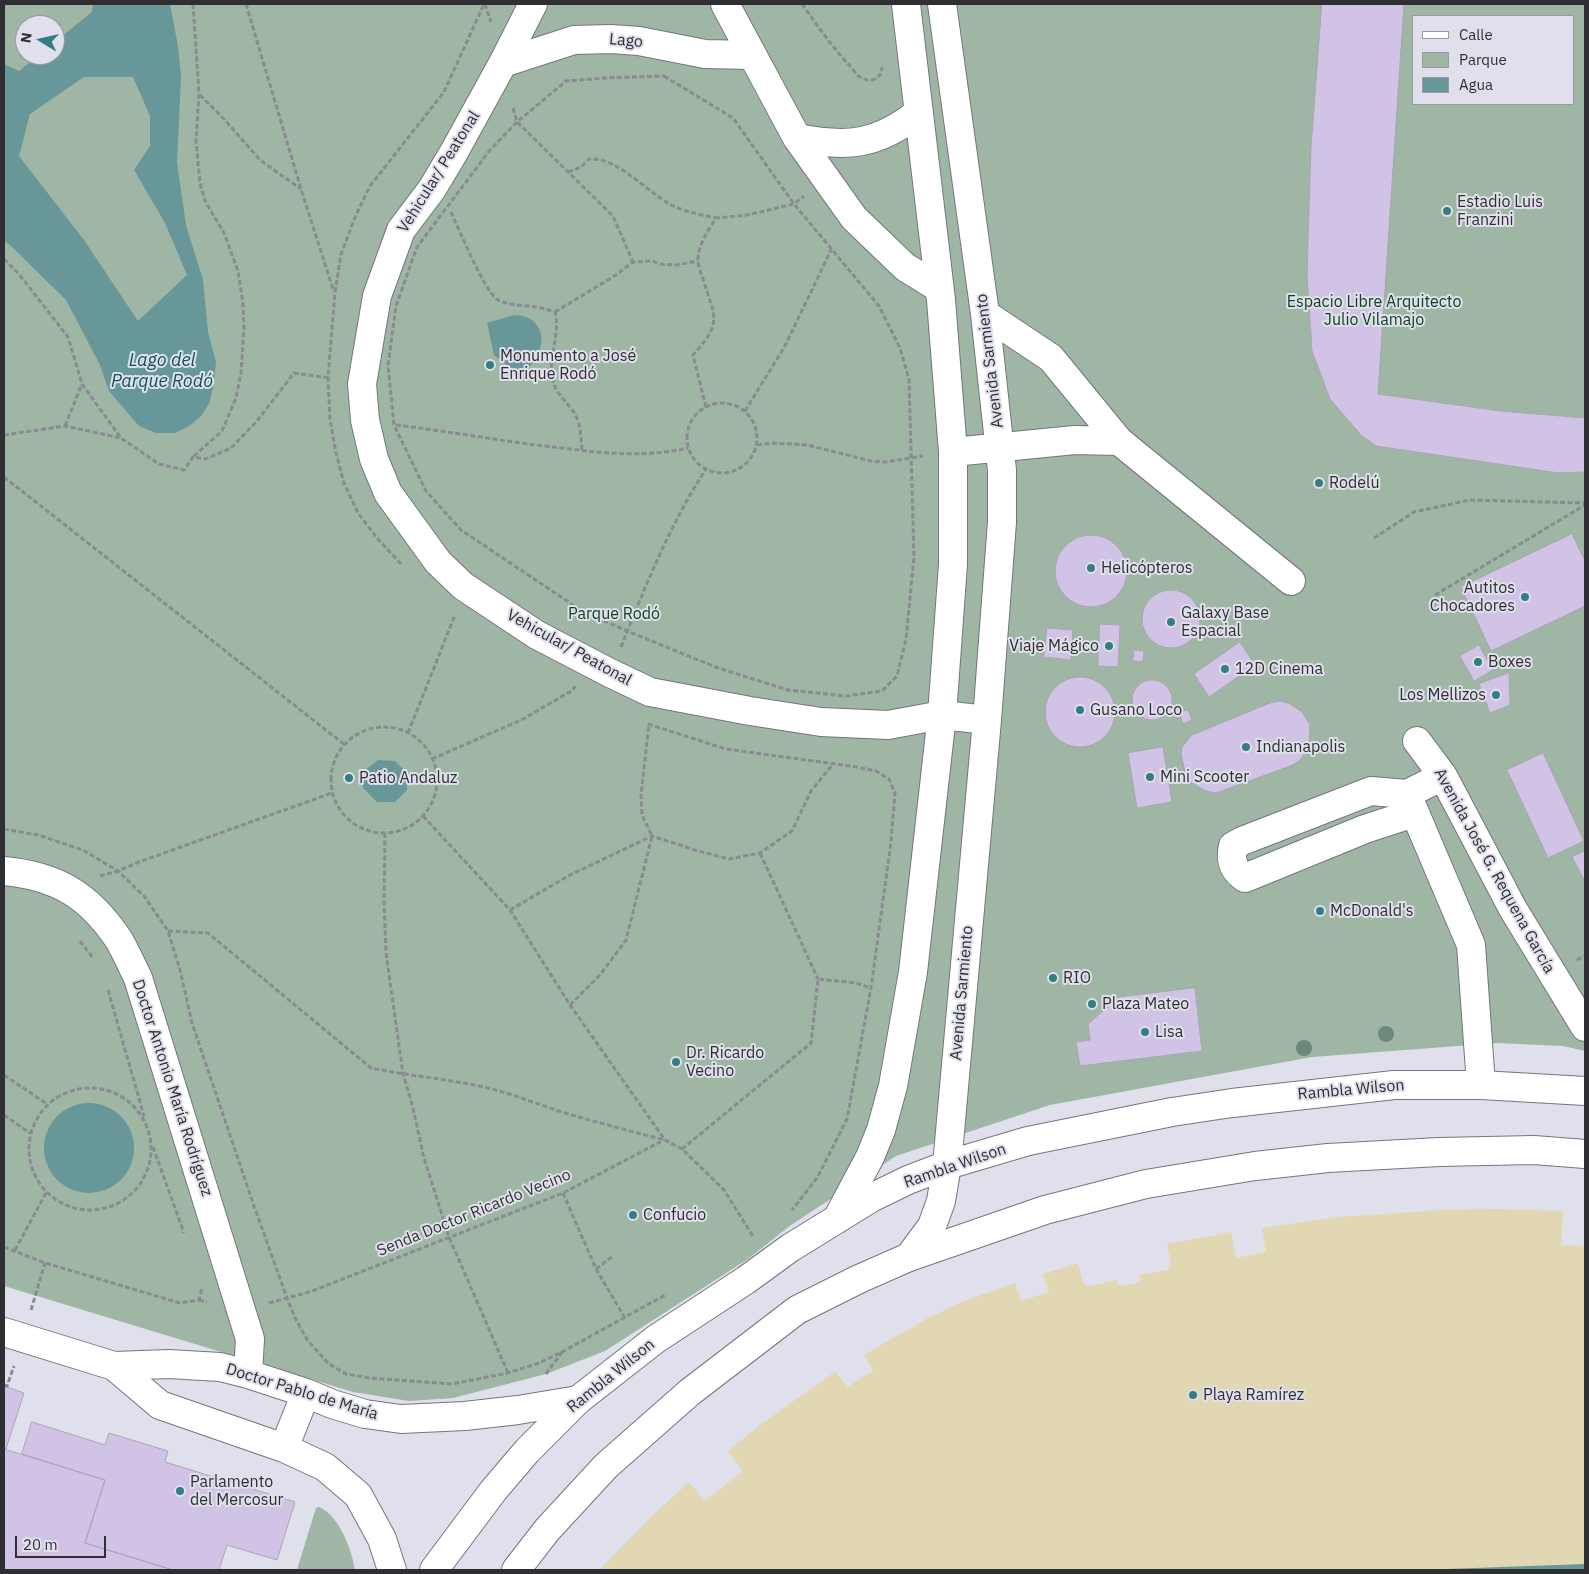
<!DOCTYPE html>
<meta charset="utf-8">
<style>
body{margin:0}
#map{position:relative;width:1589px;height:1574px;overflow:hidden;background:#dfe0eb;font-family:"IBM Plex Sans",sans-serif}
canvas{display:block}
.frame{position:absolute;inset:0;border:5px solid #2f2f33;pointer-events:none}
.legend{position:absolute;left:1412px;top:15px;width:162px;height:90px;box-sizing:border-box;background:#dfe0eb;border:1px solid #9999a1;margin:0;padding:6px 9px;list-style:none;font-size:15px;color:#2f2f33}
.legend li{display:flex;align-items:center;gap:10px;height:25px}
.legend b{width:25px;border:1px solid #9999a1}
.north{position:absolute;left:15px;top:15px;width:50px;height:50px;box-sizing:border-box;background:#dfe0eb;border:1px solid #9999a1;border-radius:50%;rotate:279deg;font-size:14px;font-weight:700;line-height:20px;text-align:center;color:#2f2f33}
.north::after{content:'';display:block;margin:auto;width:18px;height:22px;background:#347d81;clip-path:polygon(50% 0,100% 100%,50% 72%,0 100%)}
.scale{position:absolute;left:15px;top:1536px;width:91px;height:22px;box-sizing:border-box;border:2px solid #2f2f33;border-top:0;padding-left:6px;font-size:15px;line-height:18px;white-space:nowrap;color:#2f2f33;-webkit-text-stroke:4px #dfe0eb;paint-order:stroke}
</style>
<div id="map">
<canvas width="1589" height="1574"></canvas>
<div class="frame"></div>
<ul class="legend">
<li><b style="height:6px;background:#fff"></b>Calle</li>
<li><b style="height:14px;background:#9eb6a3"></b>Parque</li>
<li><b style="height:14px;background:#689799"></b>Agua</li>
</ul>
<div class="north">N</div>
<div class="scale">20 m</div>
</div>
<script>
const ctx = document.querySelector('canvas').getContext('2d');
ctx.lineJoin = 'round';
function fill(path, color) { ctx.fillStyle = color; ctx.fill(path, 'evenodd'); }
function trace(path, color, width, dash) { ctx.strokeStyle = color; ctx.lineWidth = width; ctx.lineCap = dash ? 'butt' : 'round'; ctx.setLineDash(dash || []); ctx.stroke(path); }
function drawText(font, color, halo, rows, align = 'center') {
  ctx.font = font + ' "IBM Plex Sans",sans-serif'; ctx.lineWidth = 4; ctx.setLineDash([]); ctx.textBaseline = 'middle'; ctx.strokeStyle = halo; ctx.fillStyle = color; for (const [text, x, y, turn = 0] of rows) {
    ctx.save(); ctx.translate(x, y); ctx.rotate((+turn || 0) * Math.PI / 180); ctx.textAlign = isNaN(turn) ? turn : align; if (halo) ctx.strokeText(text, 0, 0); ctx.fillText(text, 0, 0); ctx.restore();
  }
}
const green = new Path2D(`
 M4 4H1585V1051L1563 1046 1498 1043 1312 1057 1050 1105 896 1156 791 1225 748 1259 605 1351 546 1374 453 1398 409 1401 353 1392 4 1286ZM1413 16H1573V104H1413ZM25 25H55V55H25Z
 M319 1507C339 1515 352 1550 355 1570H297L316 1508Z`);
const sand = new Path2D(`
 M1494 1209 1563 1211 1561 1245 1585 1246V1564L1440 1570H599L653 1515 689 1482 705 1501 743 1471 728 1451 760 1425 836 1371 847 1387 873 1371 864 1355 928 1318 962 1302 1015 1283 1021 1301 1049 1292 1043 1274 1078 1263 1083 1283 1088 1286 1117 1280 1119 1286 1140 1282 1139 1275 1168 1270 1171 1264 1167 1244 1231 1232 1236 1258 1266 1252 1262 1228 1340 1217 1441 1210Z`);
const water = new Path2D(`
 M93 4H170L178 46 181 77 177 163 186 225 203 280 208 332 216 362 213 388 209 404 201 416 189 426 175 433H156L139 426 109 391 100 365 66 300 10 245 4 241V64L19 71 39 55H55V42L92 12ZM84 77H133L150 116V146L134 170 165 223 187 275 138 321 84 240 19 156 30 114Z
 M514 315C524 315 533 318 538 327 549 345 532 363 522 377L494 355 487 323Z
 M378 760 395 761 407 773V790L395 802H377L363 788 364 771Z
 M44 1148a45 45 0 1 1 90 0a45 45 0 1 1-90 0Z
 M1585 1564V1570H1440L1447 1569Z`);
const building = new Path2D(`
 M1322 4H1404L1378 394 1500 411 1585 418V472L1559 473 1376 446 1361 435 1330 399 1312 351 1307 274 1311 148Z
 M1572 534 1585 561V606L1491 651 1461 587Z
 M1055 571a36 36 0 1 1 72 0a36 36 0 1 1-72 0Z
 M1142 619a29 29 0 1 1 58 0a29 29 0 1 1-58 0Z
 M1100 624 1120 625 1118 667 1098 666Z
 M1047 628 1073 630 1071 660 1044 657Z
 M1240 642 1255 665 1209 697 1194 674Z
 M1479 645 1493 670 1474 681 1460 656Z
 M1134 650 1144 651 1143 662 1133 661Z
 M1509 673 1510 705 1490 713 1479 684Z
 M1045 712a35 35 0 1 1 70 0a35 35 0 1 1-70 0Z
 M1132 700a20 20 0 1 1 40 0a20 20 0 1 1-40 0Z
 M1281 701 1290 704 1302 712 1310 725 1309 747 1300 760 1293 765 1216 793 1206 791 1190 782 1186 775 1181 755 1182 747 1192 735 1270 703Z
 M1188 710 1192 720 1183 724 1179 713Z
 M1163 747 1172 802 1137 808 1128 753Z
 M1543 753 1584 841 1548 858 1507 770Z
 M1585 851V882L1572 857Z
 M1195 988 1202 1051 1080 1066 1076 1042 1090 1040 1088 1024 1119 997Z
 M4 1386 24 1393 6 1449H4Z
 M32 1422 105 1445 109 1433 168 1451 165 1462 295 1502 277 1560 227 1545 219 1570H173L85 1543 105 1480 22 1454Z
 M4 1449 105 1480 85 1543 173 1570H4Z`);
const path = new Path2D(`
 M193 4 199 94 196 141 200 183 205 201 224 233 238 271 243 304 244 328 241 373 236 398 222 431 193 457
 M246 4 301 189 334 292
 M485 4 491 22
 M802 4C817 25 832 47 850 66 853 69 856 75 860 77 872 84 881 79 882 67
 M664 76 733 118 794 204 879 306 900 348 909 379 914 557 906 639 897 676 882 691 846 696 788 690 718 668 627 631 582 611 461 530 426 491 394 425 388 365 396 306 417 247 490 150 517 122 566 81 605 78Z
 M200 95 224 119 260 160 301 189
 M513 108 517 122 613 216 633 262
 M568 172 581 167 589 159C619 156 650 197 678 208 690 213 703 215 716 218
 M451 212C459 229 485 293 498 300 510 306 524 305 536 307 543 308 549 310 555 312 561 335 547 357 553 381 556 395 570 404 576 416 581 427 581 439 582 451
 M4 259 19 274 68 337 82 384 121 438 159 464 184 470 193 457 206 459 231 448 257 421 294 373 330 378
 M555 312 616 275 633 262 652 261 661 264 676 265 698 261
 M687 438a35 35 0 1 1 70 0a35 35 0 1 1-70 0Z
 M706 407 693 355C723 322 715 318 703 279 701 273 698 266 698 260 698 245 708 231 716 218L747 215 794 204 804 196
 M745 411 785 346 831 250
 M396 425C454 432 512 443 570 449 610 454 649 457 688 448
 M65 426 82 384
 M4 435 65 426 121 438
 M757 445 773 443 807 445 871 461 886 462 923 456
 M4 477 345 745
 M1374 538 1414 512 1470 500 1585 503
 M401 564 377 538 358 513 344 483 336 453 330 419 328 377 335 293 341 254 356 215 370 186 444 92 484 4
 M1435 595 1585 505
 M621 647C645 587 670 524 706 469
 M648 724 726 749 857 767 876 771 889 779 895 793 891 842 871 988 847 1119 817 1178 792 1210
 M331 780a53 53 0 1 1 106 0a53 53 0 1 1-106 0Z
 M408 733 455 615
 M432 759 523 719 573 690 575 686
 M423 816 510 910 570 1005 665 1140 682 1149 724 1190 754 1238
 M4 829 38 835 83 850 118 871 144 896 168 931 180 970 192 1023 254 1206 287 1298 296 1320 308 1341 329 1364 346 1374 370 1378 452 1384 508 1373 539 1363 562 1352 667 1294
 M385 833 384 902 386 953 403 1074 412 1104 424 1158 449 1237 508 1373
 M760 853 818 979
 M100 876 118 871 139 862 332 793
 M510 910 570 875 652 836 695 850 729 859 760 853 792 831 811 791 833 764
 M168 931 208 933 371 1068C410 1076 449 1079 488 1088 517 1095 544 1107 572 1115 603 1124 634 1132 665 1140
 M80 941 93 958
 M1577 960 1585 956
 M108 990 144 1116
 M570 1005 600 975 626 940 652 836 642 815 641 796 649 723
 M4 1075 47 1104
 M29 1149a61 61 0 1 1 122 0a61 61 0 1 1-122 0Z
 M4 1115 30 1133
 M153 1147 184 1233
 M682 1149 811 1043 818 979 856 983 871 988
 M563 1193 596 1269 625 1318
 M4 1247 45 1263 180 1303 199 1300 202 1288
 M15 1250 46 1193
 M596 1269 613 1256
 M199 1300 207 1302
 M269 1303 312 1291 563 1193 664 1140
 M31 1310 45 1263
 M546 1374 562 1352
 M4 1385 7 1386 14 1366`);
const minor = new Path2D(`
 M533 4 503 63 454 152 432 189 401 230 377 296 362 384 365 420 374 459 388 493 438 562 463 586 537 635 610 673 650 692 750 711 821 722 888 725 942 715 987 720
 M725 4 797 138 854 218 905 267 939 288
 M503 63 574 40 611 39 639 41 705 54 752 55
 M797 138C847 148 878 145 919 112
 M985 314 1051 358 1119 441 1291 581
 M953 452 1075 440 1119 441
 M1417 741 1443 776 1513 909 1585 1027
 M1443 776 1407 794 1471 945 1481 1085
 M1407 794 1371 791 1242 841 1233 846C1230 859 1233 870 1245 878L1365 829 1414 813
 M4 871C57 876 89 895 119 940 126 952 132 966 138 978L250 1339 248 1374
 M837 1219 870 1157 881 1130 893 1086 913 972 942 715 953 564V452L941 300 906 4
 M909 1257 932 1226 941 1201 947 1165 987 720 1002 522V470L985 314 942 4
 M4 1332 114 1366 169 1364 220 1367 248 1374 306 1393 332 1404 365 1414 401 1419 465 1416 518 1410 578 1400
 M114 1366 160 1405 284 1448 325 1467 358 1495 382 1539 392 1570
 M284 1448 306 1393`);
const major = new Path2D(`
 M434 1570 493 1491 527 1451 578 1400 656 1339 746 1280 790 1248 871 1198 908 1180 947 1165 1028 1141 1172 1112 1232 1103 1394 1085H1481L1585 1091
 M516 1570 547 1530 606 1466 690 1392 797 1310 859 1279 909 1257 1045 1210 1146 1184 1255 1166 1328 1158 1439 1152 1534 1150 1585 1154`);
const trees = [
 [1386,1034],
 [1304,1048]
];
const markers = [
 [1447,211,5,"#347d81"],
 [490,365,5,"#347d81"],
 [1319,483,5,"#347d81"],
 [1091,568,5,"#347d81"],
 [1525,597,5,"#347d81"],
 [1171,622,5,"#347d81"],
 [1109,646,5,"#347d81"],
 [1478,662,5,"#347d81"],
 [1225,669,5,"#347d81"],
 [1496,695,5,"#347d81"],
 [1080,710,5,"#347d81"],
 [1246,747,5,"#347d81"],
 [1150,777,5,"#347d81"],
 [349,778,5,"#347d81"],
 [1320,911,5,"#347d81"],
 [1053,978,5,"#347d81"],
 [1092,1004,5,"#347d81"],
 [1145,1032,5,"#347d81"],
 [676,1062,5,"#347d81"],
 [633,1215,5,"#347d81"],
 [1193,1395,5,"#347d81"],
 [180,1491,5,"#347d81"]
];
const streetNames = [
 ["Lago",626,41,5],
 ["Vehicular/ Peatonal",439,172,-58],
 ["Avenida Sarmiento",990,361,-97],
 ["Vehicular/ Peatonal",569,648,29],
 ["Avenida José G. Requena García",1494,871,61],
 ["Avenida Sarmiento",962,993,-85],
 ["Doctor Antonio María Rodríguez",172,1088,72],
 ["Rambla Wilson",1351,1090,-5],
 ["Rambla Wilson",955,1166,-19],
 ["Senda Doctor Ricardo Vecino",474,1213,-22],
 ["Rambla Wilson",611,1376,-39],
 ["Doctor Pablo de María",302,1392,17]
];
const poiNames = [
 ["Estadio Luis",1457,202],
 ["Franzini",1457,220],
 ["Monumento a José",500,356],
 ["Enrique Rodó",500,374],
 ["Rodelú",1329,483],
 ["Helicópteros",1101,568],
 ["Autitos",1515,588,"right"],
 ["Chocadores",1515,606,"right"],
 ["Galaxy Base",1181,613],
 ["Espacial",1181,631],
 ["Viaje Mágico",1099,646,"right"],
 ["Boxes",1488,662],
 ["12D Cinema",1235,669],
 ["Los Mellizos",1486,695,"right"],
 ["Gusano Loco",1090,710],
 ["Indianapolis",1256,747],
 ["Mini Scooter",1160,777],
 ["Patio Andaluz",359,778],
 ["McDonald's",1330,911],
 ["RIO",1063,978],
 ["Plaza Mateo",1102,1004],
 ["Lisa",1155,1032],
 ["Dr. Ricardo",686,1053],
 ["Vecino",686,1071],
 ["Confucio",643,1215],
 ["Playa Ramírez",1203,1395],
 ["Parlamento",190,1482],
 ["del Mercosur",190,1500]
];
const parkNames = [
 ["Espacio Libre Arquitecto",1374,302],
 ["Julio Vilamajo",1374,320],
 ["Parque Rodó",614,614]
];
const waterNames = [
 ["Lago del",162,361],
 ["Parque Rodó",162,382]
];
fill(green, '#9eb6a3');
fill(sand, '#e1d7b2');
fill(water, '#689799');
fill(building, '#d1c3e6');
trace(building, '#aaa6b1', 1);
trace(minor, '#747580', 30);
trace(major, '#747580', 30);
trace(path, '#8a8b92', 3, [5, 2.5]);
trace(minor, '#fff', 28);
trace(major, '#fff', 28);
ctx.fillStyle = '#6c8a7b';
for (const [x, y] of trees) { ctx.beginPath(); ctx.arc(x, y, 8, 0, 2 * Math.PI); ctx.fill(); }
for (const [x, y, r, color] of markers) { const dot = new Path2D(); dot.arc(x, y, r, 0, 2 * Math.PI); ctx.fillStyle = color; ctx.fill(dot); trace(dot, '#dfe0eb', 2); }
drawText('16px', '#2f2f33', '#dfe0eb', streetNames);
drawText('16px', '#2f2f33', '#dfe0eb', poiNames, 'left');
drawText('16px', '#0e4320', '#dfe0eb', parkNames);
drawText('italic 18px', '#0b5356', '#dfe0eb', waterNames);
</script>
